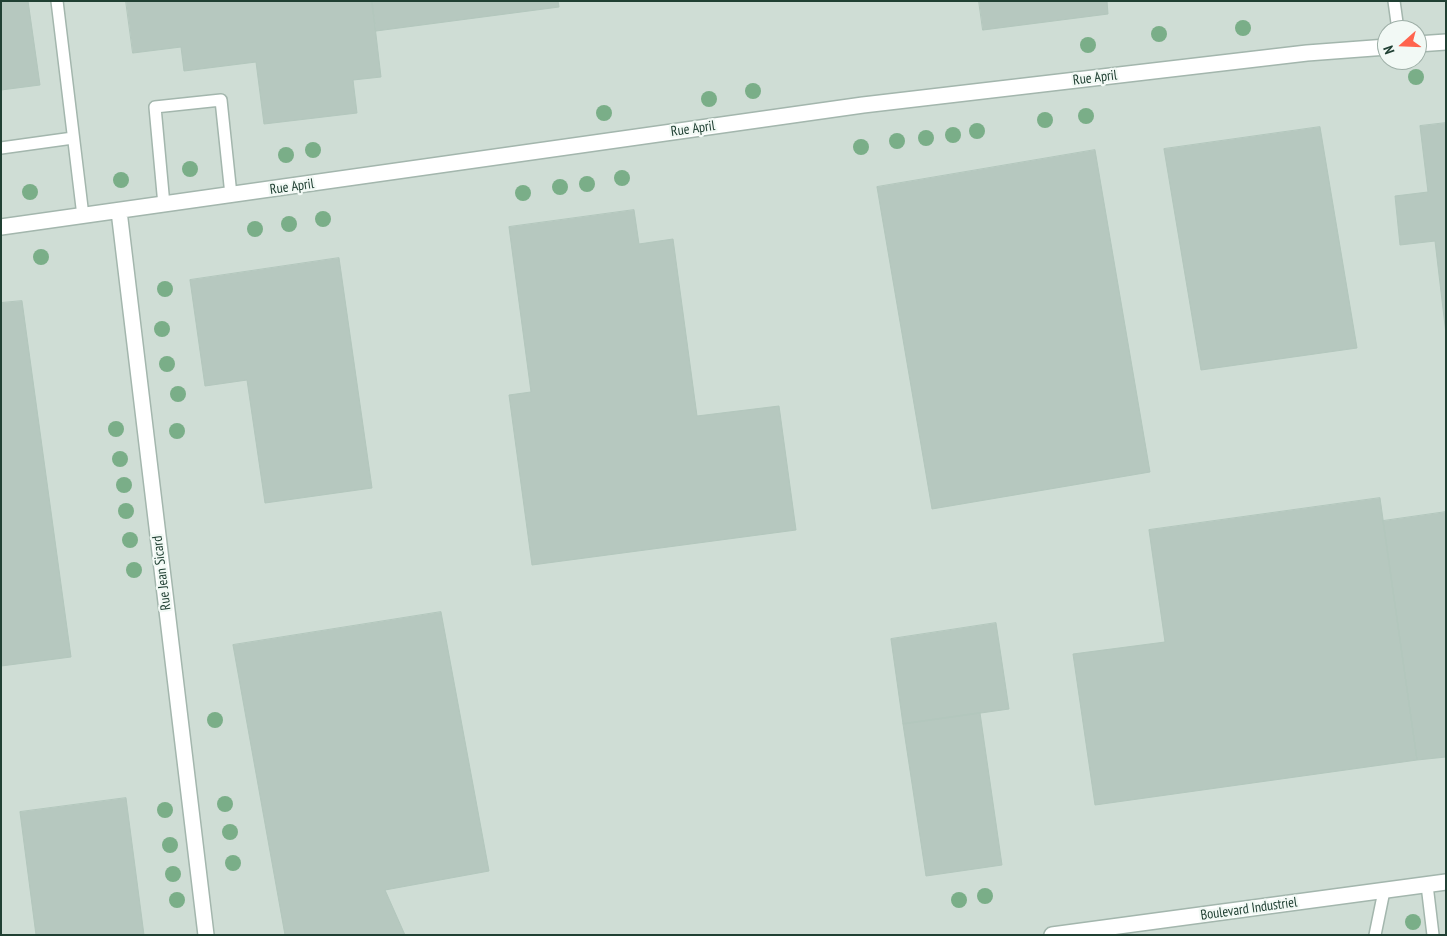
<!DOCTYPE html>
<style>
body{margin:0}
#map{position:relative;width:1447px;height:936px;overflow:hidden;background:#e1ede6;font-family:"PT Sans Narrow",sans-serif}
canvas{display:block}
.frame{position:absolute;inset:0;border:2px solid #204033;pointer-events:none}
.north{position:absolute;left:1377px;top:20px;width:50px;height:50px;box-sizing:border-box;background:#f2f9f5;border:1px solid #9eafa7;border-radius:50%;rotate:250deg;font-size:14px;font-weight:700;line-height:20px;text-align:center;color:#204033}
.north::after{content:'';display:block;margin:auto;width:18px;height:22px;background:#ff644e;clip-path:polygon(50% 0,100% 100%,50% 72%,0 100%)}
</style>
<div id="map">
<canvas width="1447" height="936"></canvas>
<div class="frame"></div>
<div class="north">N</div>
</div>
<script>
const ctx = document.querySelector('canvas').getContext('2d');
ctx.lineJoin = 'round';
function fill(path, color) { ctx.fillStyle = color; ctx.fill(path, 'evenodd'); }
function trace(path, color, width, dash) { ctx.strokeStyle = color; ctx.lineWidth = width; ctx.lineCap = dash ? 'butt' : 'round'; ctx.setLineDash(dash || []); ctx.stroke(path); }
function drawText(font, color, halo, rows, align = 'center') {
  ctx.font = font + ' "PT Sans Narrow",sans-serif'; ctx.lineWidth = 4.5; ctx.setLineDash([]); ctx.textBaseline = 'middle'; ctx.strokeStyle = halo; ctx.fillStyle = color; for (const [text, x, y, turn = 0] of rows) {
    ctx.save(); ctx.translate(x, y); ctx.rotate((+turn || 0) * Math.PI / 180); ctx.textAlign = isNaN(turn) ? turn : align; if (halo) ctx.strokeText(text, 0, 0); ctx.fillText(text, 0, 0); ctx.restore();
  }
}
const built = new Path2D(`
 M1 1H1446V935H1ZM1387 30H1417V60H1387Z`);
const building = new Path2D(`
 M1 1H28L40 85 1 90Z
 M126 1H372L381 77 353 80 357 113 264 124 256 62 184 71 181 47 133 53Z
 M372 1H558L559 7 376 31Z
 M979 1H1107L1108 14 983 30Z
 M1446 123V334L1435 241 1400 245 1395 196 1428 192 1420 126Z
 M1320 127 1357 348 1201 370 1164 149Z
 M1095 150 1150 472 932 509 877 187Z
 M634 210 639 244 673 239 697 416 779 406 796 530 532 565 509 395 531 392 509 227Z
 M339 258 372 488 265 503 247 380 205 386 190 280Z
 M22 301 71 657 1 666V303Z
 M1380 498 1417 760 1095 805 1073 654 1165 642 1149 530Z
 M1446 512V757L1417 760 1383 521Z
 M441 612 489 871 385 890 405 935H285L233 645Z
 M996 623 1009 709 903 724 891 639Z
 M980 713 1002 865 926 876 903 724Z
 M126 798 144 935H36L20 812Z`);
const service = new Path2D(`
 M57 1 83 216
 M1394 1 1398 30
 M1 148 73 138
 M164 205 155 107 221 100 231 195
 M1427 885 1433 935
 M1375 935 1384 891`);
const minor = new Path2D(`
 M1417 44 1446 42
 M119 211 206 935
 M1 227 863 105 1307 53 1387 47
 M1052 935 1446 882`);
const trees = [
 [1243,28],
 [1159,34],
 [1088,45],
 [1416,77],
 [753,91],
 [709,99],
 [604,113],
 [1086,116],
 [1045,120],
 [977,131],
 [953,135],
 [926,138],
 [897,141],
 [861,147],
 [313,150],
 [286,155],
 [190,169],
 [622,178],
 [121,180],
 [587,184],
 [560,187],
 [30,192],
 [523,193],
 [323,219],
 [289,224],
 [255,229],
 [41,257],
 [165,289],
 [162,329],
 [167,364],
 [178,394],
 [116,429],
 [177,431],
 [120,459],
 [124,485],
 [126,511],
 [130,540],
 [134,570],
 [215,720],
 [225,804],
 [165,810],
 [230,832],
 [170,845],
 [233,863],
 [173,874],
 [985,896],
 [177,900],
 [959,900],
 [1413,922]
];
const streetNames = [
 ["Rue April",1095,78,-7],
 ["Rue April",693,129,-8],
 ["Rue April",292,187,-8],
 ["Rue Jean Sicard",162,573,-97],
 ["Boulevard Industriel",1249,909,-8]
];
fill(built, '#cfddd5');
fill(building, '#b6c8bf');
trace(building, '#b3c7bd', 1);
trace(service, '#a3b6ad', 14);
trace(minor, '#a3b6ad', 18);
trace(service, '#fff', 11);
trace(minor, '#fff', 15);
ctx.fillStyle = '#7aae88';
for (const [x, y] of trees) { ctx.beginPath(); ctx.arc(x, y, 8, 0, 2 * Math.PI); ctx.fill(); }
drawText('14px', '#204033', '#f2f9f5', streetNames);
</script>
